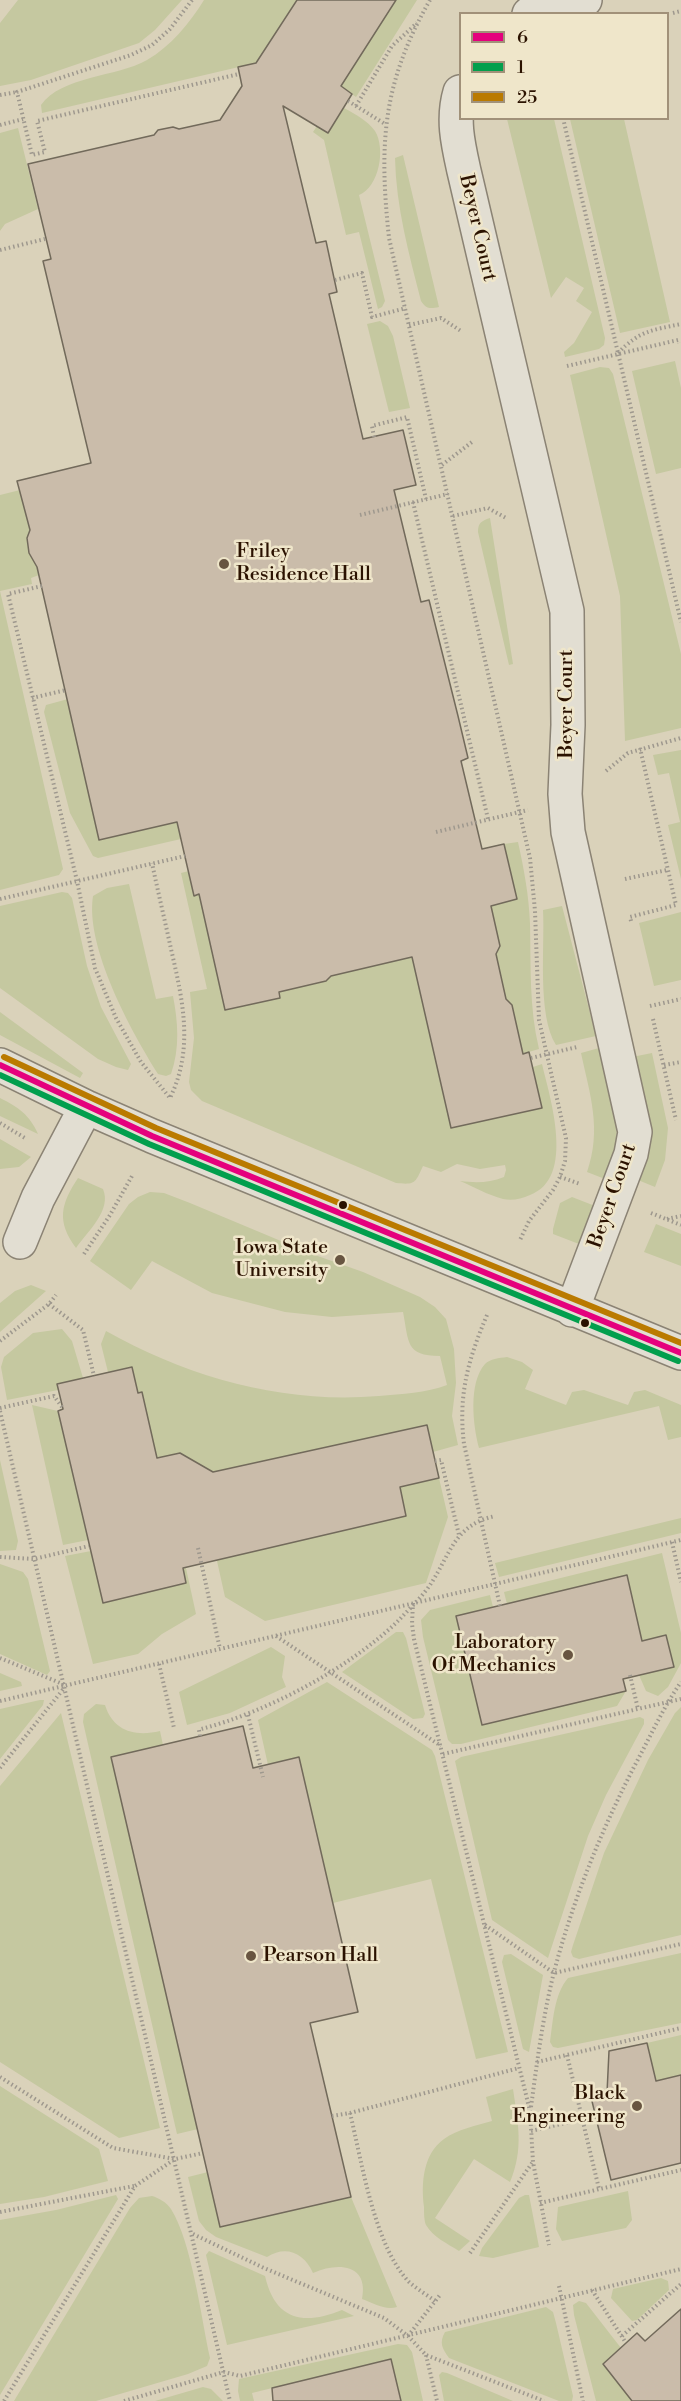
<!DOCTYPE html>
<style>
body{margin:0}
#map{position:relative;width:681px;height:2401px;overflow:hidden;background:#dad2ba;font-family:"Libre Bodoni",serif}
canvas{display:block}
.legend{position:absolute;left:459px;top:12px;width:210px;height:108px;box-sizing:border-box;background:#efe6ca;border:2px solid #a19179;margin:0;padding:8px 10px;list-style:none;font-size:18px;color:#2b1200}
.legend li{display:flex;align-items:center;gap:12px;height:30px}
.legend b{width:30px;border:2px solid #a19179}
</style>
<div id="map">
<canvas width="681" height="2401"></canvas>
<ul class="legend">
<li><b style="height:8px;background:#e5007d"></b>6</li>
<li><b style="height:8px;background:#029f4d"></b>1</li>
<li><b style="height:8px;background:#ba7a00"></b>25</li>
</ul>
</div>
<script>
const ctx = document.querySelector('canvas').getContext('2d');
ctx.lineJoin = 'round';
function fill(path, color) { ctx.fillStyle = color; ctx.fill(path, 'evenodd'); }
function trace(path, color, width, dash) { ctx.strokeStyle = color; ctx.lineWidth = width; ctx.lineCap = dash ? 'butt' : 'round'; ctx.setLineDash(dash || []); ctx.stroke(path); }
function drawText(font, color, halo, rows, align = 'center') {
  ctx.font = font + ' "Libre Bodoni",serif'; ctx.lineWidth = 5; ctx.setLineDash([]); ctx.textBaseline = 'middle'; ctx.strokeStyle = halo; ctx.fillStyle = color; for (const [text, x, y, turn = 0] of rows) {
    ctx.save(); ctx.translate(x, y); ctx.rotate((+turn || 0) * Math.PI / 180); ctx.textAlign = isNaN(turn) ? turn : align; if (halo) ctx.strokeText(text, 0, 0); ctx.fillText(text, 0, 0); ctx.restore();
  }
}
const green = new Path2D(`
 M18 0H182L155 30 139 43 31 80 0 86V23Z
 M204 0H297L256 63 42 113 41 105C61 76 117 77 147 60 171 46 189 24 204 0Z
 M396 0H417L356 97 341 86Z
 M344 108C355 114 368 121 375 131 386 149 379 187 359 195L385 301 382 307 378 309 359 232 346 235 324 140 313 132 317 126 328 133Z
 M507 119H554L605 338 604 345 599 349 565 357 564 352 574 343 592 312 576 301 584 288 566 277 551 298Z
 M570 119H624L670 322 620 333Z
 M18 128 38 209 5 224 0 231V133Z
 M403 155 439 307C430 309 426 309 421 301 409 254 396 207 395 158Z
 M380 321 388 326 393 336 410 408 389 412 367 324Z
 M675 361 681 388V468L656 474 632 371Z
 M600 367 609 368 613 374 681 654V728L625 741 620 596 570 375Z
 M20 490 30 530 27 538 29 553 37 567 39 575 31 578 32 584 0 591 63 869 59 875 0 890V495Z
 M490 518 513 664 509 665 478 532C478 523 481 521 490 518Z
 M68 699 177 822 181 839 98 858 93 856 70 813 44 712 46 705Z
 M681 750V879L668 825 680 822 669 773 658 775 653 755Z
 M518 842C524 869 529 896 530 924 531 967 529 1007 539 1049L518 1055C517 1038 519 1012 506 999L485 907 517 899 504 844Z
 M189 871 195 895 199 894 225 1010 280 998 278 987C294 986 319 988 331 976L412 957 451 1128 542 1108 533 1067 542 1064C550 1098 576 1178 530 1195 521 1199 512 1201 503 1199 488 1195 474 1187 460 1181 476 1183 489 1183 504 1177L506 1170 505 1165 480 1169 457 1164 441 1172 423 1166C415 1183 416 1185 396 1183L202 1101 191 1090 189 1082 194 1038 190 992 207 989 181 873Z
 M129 884 156 999 173 996C178 1022 180 1048 171 1074L166 1076 158 1074C131 1031 85 947 93 896L107 888Z
 M62 892 68 893 72 898 87 966 101 1007 131 1064 128 1070 116 1067 98 1059 0 988V906Z
 M562 906 596 1036 556 1045C537 1015 545 947 543 910Z
 M681 912V980L654 986 639 923Z
 M0 1012 83 1073 80 1078 0 1035Z
 M599 1048 617 1125 616 1147 605 1179 587 1172C602 1129 590 1095 581 1053Z
 M652 1053 668 1128 665 1160 655 1187 638 1180 632 1057Z
 M0 1098C18 1107 30 1115 38 1134L0 1116Z
 M0 1139 31 1157 19 1167 0 1169Z
 M78 1178 103 1189C112 1210 88 1231 76 1248 56 1221 61 1204 78 1178Z
 M150 1192 164 1193 190 1203 312 1254 363 1272 420 1297 435 1307 446 1319 454 1349 456 1383 452 1416 458 1445 433 1452 427 1425 208 1473 206 1468 180 1453 157 1458 142 1392 138 1393 132 1367 108 1372 101 1344 106 1331C190 1378 283 1404 379 1396 402 1394 426 1393 447 1385L440 1356C405 1356 409 1342 403 1312L332 1317 285 1312 212 1293 152 1261 131 1290 90 1261 129 1204 138 1197Z
 M572 1197 595 1206 579 1244 553 1234V1229L560 1203Z
 M656 1224 681 1234V1266L644 1252Z
 M31 1285 46 1291 0 1332V1303L15 1291Z
 M62 1329 72 1341 83 1378 58 1390 7 1400 1 1367 4 1357 33 1333Z
 M507 1357 522 1362 533 1370 525 1389 566 1405 572 1392 584 1390 628 1405 634 1392 645 1390 681 1405V1437L668 1440 659 1406 479 1448C473 1426 468 1383 485 1364 490 1359 499 1358 507 1357Z
 M32 1405 58 1411 88 1540 63 1545Z
 M0 1460 18 1541 16 1550 0 1551Z
 M439 1478 448 1517 426 1583 265 1621 225 1597 215 1552 222 1559 406 1516 400 1487Z
 M681 1518V1533L499 1577 495 1563Z
 M176 1541 184 1559 196 1614 162 1634 138 1654 93 1664 65 1556 91 1551 103 1603 186 1583Z
 M662 1553 681 1633V1663L668 1687 658 1696 646 1691 639 1675 674 1667 666 1635 637 1642 640 1630 626 1576 507 1604 504 1592Z
 M0 1564 23 1572 28 1579 50 1671 47 1675 0 1654Z
 M490 1595 493 1607 457 1617 482 1725 626 1691 617 1706 461 1744H452L448 1740 423 1637 421 1620 430 1610Z
 M396 1632H403L406 1638 425 1714 423 1718 413 1719 342 1672Z
 M271 1647 285 1656 282 1677 286 1687 230 1713 187 1725 179 1692Z
 M0 1673 21 1682 22 1686 0 1691Z
 M327 1682 432 1750 435 1756 508 2052 476 2059 431 1879 333 1903 268 1765 258 1720Z
 M40 1700H44L43 1705 0 1759V1709Z
 M96 1704 105 1705C113 1731 135 1737 160 1731L163 1745 111 1757 198 2129 177 2134 83 1722 84 1714Z
 M681 1707V1935L579 1959 573 1957 571 1952 573 1945 604 1853 648 1760 675 1713Z
 M61 1713 160 2128 119 2138 0 2062V1786Z
 M640 1717 644 1719V1724L606 1795 588 1836 548 1958 492 1920 455 1761 461 1757Z
 M681 1953V2023L558 2048 553 2047 550 2042C553 2022 554 1994 568 1978Z
 M511 1954 543 1975 529 2052 523 2049 502 1962 504 1955Z
 M681 2035V2075L656 2081 647 2043Z
 M0 2086 99 2149 108 2181 44 2197 0 2204Z
 M513 2089C518 2123 524 2149 510 2182L474 2159 435 2218 470 2241 459 2251C448 2244 433 2237 426 2225 424 2221 424 2212 424 2207 421 2183 423 2154 444 2139 458 2129 475 2126 492 2121L486 2097Z
 M208 2172 221 2227 351 2197 397 2307C386 2311 373 2303 362 2299 369 2264 338 2262 313 2273 304 2253 286 2245 267 2257L216 2237 206 2230 199 2221 188 2177Z
 M628 2191 632 2220 626 2228 562 2241 556 2229 558 2207Z
 M116 2195 118 2199 0 2395V2220L56 2210Z
 M525 2195H529L539 2247 493 2258 479 2256 482 2248 519 2198Z
 M152 2196C159 2198 166 2202 171 2209 192 2243 201 2317 210 2358L207 2366 188 2374 96 2401H14L130 2208 139 2198Z
 M209 2251 265 2276C275 2320 303 2326 342 2310L354 2316 227 2345 206 2255Z
 M661 2278 668 2281 669 2290 637 2320 632 2321 611 2298 613 2289Z
 M579 2301 586 2303 621 2348 603 2364 632 2401H596L574 2315 573 2305Z
 M546 2307 553 2312 556 2323 573 2396 572 2401H559L449 2358C442 2348 439 2343 445 2332Z
 M398 2344 407 2345 412 2352 423 2401H401L390 2359 252 2393 254 2401H240L238 2391 239 2379Z
 M442 2372 447 2373 513 2401H444L439 2375Z
 M203 2387 211 2389 223 2401H155Z`);
const building = new Path2D(`
 M297 0H396L341 86 352 94 328 133 283 106 316 243 326 241 337 292 329 294 363 439 403 430 416 485 394 490 421 602 429 600 458 716 468 758 461 761 482 849 504 844 517 899 491 906 500 946 496 954 506 999 512 1005 523 1054 529 1052 542 1108 451 1128 412 957 331 976 326 981 279 992 280 998 225 1010 199 894 194 896 177 822 99 840 37 567 29 553 27 538 30 530 17 481 91 463 43 261 51 259 28 164 154 135 158 130 173 127 179 129 220 120 242 86 238 67 256 63Z
 M132 1367 138 1393 142 1392 157 1458 180 1453 213 1472 427 1425 439 1478 400 1487 406 1516 183 1568 186 1583 103 1603 58 1411 63 1409 57 1384Z
 M627 1575 642 1641 666 1635 674 1667 623 1679 626 1691 482 1725 456 1616Z
 M243 1726 253 1768 299 1757 358 2012 310 2023 351 2197 220 2227 111 1757Z
 M647 2043 656 2081 681 2075V2163L611 2180 591 2097 607 2093 609 2051Z
 M681 2309V2401H632L603 2364 637 2333 645 2341Z
 M391 2359 401 2401H273L272 2388Z`);
const path = new Path2D(`
 M192 0 170 29 152 45 131 55 17 92 32 155 45 152 37 121 239 74
 M430 0C382 84 379 144 389 238L530 858 535 911 539 1020 566 1138 565 1161 560 1177 553 1190 529 1221 520 1240
 M673 13 681 11
 M0 95 17 92
 M348 101 385 124
 M356 106 392 46 417 23
 M563 118 681 622
 M0 125 23 119
 M0 250 45 239
 M335 280 362 273 372 317 406 308
 M409 325 441 318 461 331
 M618 353C639 331 652 330 681 324
 M567 366 678 340 679 343
 M374 437 372 426 407 417 426 499
 M442 465 472 442
 M413 502 488 819
 M360 515 448 494
 M453 516 488 508 506 518
 M42 586 8 594 77 881 95 968 116 1018 141 1062 170 1098C194 1049 183 1001 171 949 165 921 158 892 152 863
 M32 698 66 690
 M606 771 628 753 681 738
 M436 832 528 810
 M625 879 667 870
 M0 899 185 856
 M631 921 630 917 676 905 640 748
 M650 1006 681 999
 M653 1019 676 1120
 M531 1058 577 1047
 M664 1065 681 1062
 M0 1123 25 1138
 M560 1177 580 1184
 M651 1213 681 1225
 M667 1219 681 1216
 M84 1254 110 1215 132 1176
 M49 1304 83 1330 94 1376
 M487 1315C468 1360 458 1395 464 1444L500 1606
 M0 1341 49 1304 56 1295
 M0 1408 54 1396 62 1407
 M0 1411 230 2401
 M435 1461 441 1460 459 1535
 M672 1542 681 1582
 M198 1548 220 1649
 M0 1557 34 1559 89 1546
 M413 1603 412 1624 414 1639 530 2111 533 2162 549 2245
 M276 1636 441 1746
 M0 1658 65 1685
 M159 1664 174 1728
 M630 1675 638 1709
 M0 1701 681 1540
 M248 1715 263 1777
 M200 1736 199 1730 201 1729C267 1712 350 1668 399 1620 410 1608 424 1595 432 1582 451 1552 455 1525 495 1516
 M443 1754 681 1699
 M0 1768 65 1687
 M485 1925 554 1973 681 1944
 M567 2055 599 2189
 M537 2062 681 2028
 M0 2077 113 2148 175 2159 203 2153
 M531 2107C537 2062 543 2016 554 1972 573 1900 601 1831 635 1765 650 1737 663 1708 681 1682
 M350 2113C362 2162 374 2245 409 2282 417 2289 427 2295 435 2301
 M332 2116 350 2113 519 2068
 M531 2131 595 2116
 M540 2203 681 2170
 M0 2212 134 2186
 M193 2234 264 2268 384 2318 408 2336 426 2355 544 2401
 M470 2253 532 2163
 M559 2286 583 2401
 M592 2290 626 2343
 M408 2336 440 2295
 M622 2336 681 2284
 M426 2355 437 2401
 M4 2401 135 2186 175 2159
 M124 2401 224 2372 240 2376 681 2269`);
const minor = new Path2D(`
 M529 14 585 0
 M460 92C452 119 458 144 464 171L567 611 568 725 565 794 568 832 635 1132 631 1154 572 1310
 M0 1065 86 1107 152 1136 681 1353
 M20 1242 38 1198 86 1107`);
const bus1 = new Path2D(`
 M0 1065 152 1136 681 1353`);
const bus2 = new Path2D(`
 M0 1075 149 1144 678 1361`);
const bus3 = new Path2D(`
 M4 1057 156 1128 681 1343`);
const markers = [
 [224,564,6,"#685541"],
 [343,1205,5,"#2b1200"],
 [340,1260,6,"#685541"],
 [585,1323,5,"#2b1200"],
 [568,1655,6,"#685541"],
 [251,1956,6,"#685541"],
 [637,2106,6,"#685541"]
];
const streetNames = [
 ["Beyer Court",477,228,77],
 ["Beyer Court",567,704,-90],
 ["Beyer Court",613,1196,-71]
];
const poiNames = [
 ["Friley",236,552,"left"],
 ["Residence Hall",236,575,"left"],
 ["Iowa State",328,1248],
 ["University",328,1271],
 ["Laboratory",556,1643],
 ["Of Mechanics",556,1666],
 ["Pearson Hall",263,1956,"left"],
 ["Black",625,2094],
 ["Engineering",625,2117]
];
fill(green, '#c5c8a0');
fill(building, '#cabcaa');
trace(building, '#726a5b', 1.5);
trace(minor, '#8b8374', 36);
trace(path, '#9e988e', 4, [1.5, 3]);
trace(minor, '#e2ded2', 33);
trace(bus1, '#e5007d', 6);
trace(bus2, '#029f4d', 6);
trace(bus3, '#ba7a00', 6);
for (const [x, y, r, color] of markers) { const dot = new Path2D(); dot.arc(x, y, r, 0, 2 * Math.PI); ctx.fillStyle = color; ctx.fill(dot); trace(dot, '#efe6ca', 2); }
drawText('20px', '#2b1200', '#efe6ca', streetNames);
drawText('20px', '#2b1200', '#efe6ca', poiNames, 'right');
</script>
